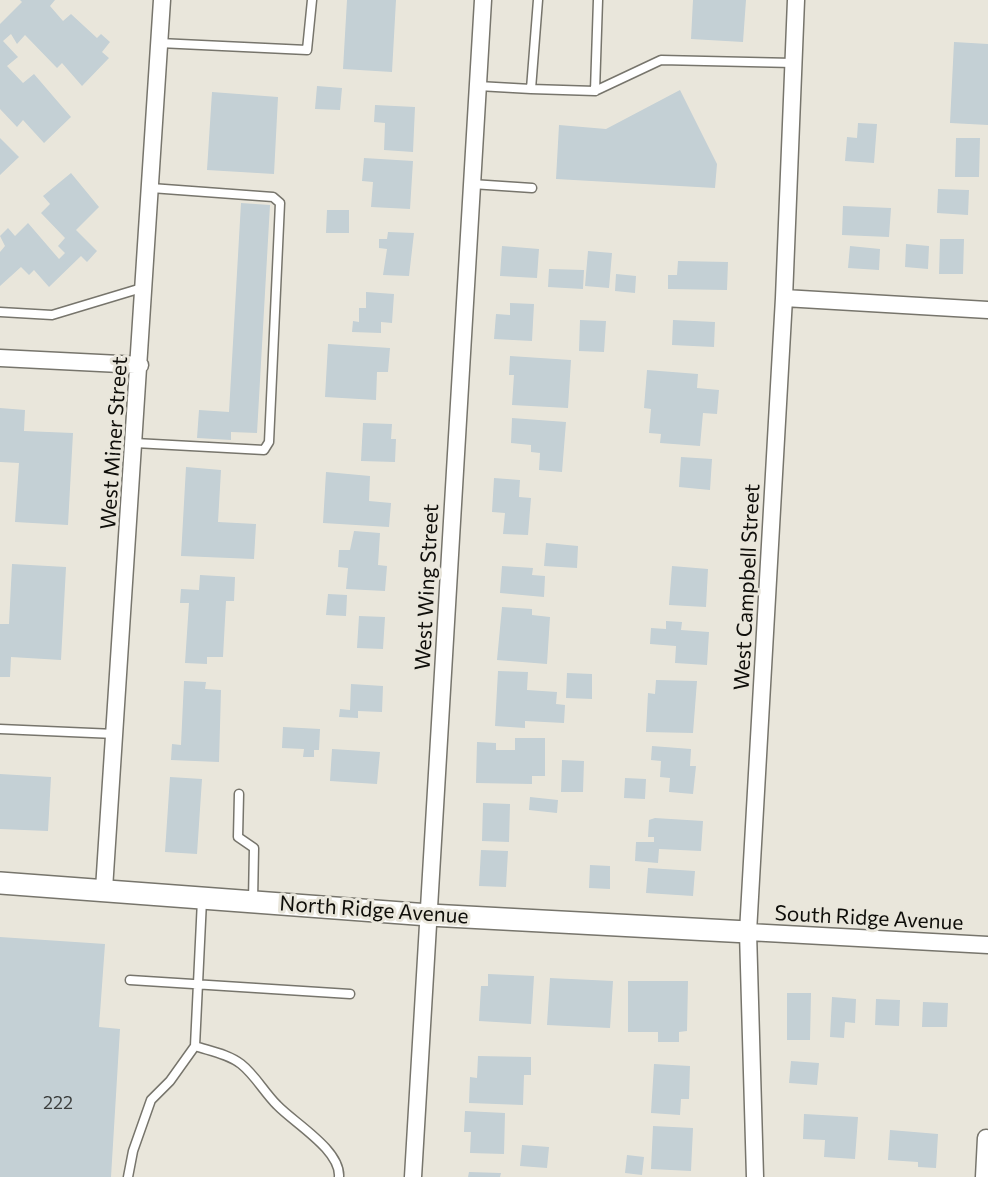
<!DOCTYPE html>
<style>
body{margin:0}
canvas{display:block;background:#e9e6db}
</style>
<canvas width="988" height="1177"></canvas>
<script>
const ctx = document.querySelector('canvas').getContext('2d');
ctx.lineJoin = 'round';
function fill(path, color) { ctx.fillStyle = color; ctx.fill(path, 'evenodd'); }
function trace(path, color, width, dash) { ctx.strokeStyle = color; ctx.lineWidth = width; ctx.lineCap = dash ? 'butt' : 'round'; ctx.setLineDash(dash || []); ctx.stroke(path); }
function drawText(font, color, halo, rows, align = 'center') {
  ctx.font = font + ' Commissioner,sans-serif'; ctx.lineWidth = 6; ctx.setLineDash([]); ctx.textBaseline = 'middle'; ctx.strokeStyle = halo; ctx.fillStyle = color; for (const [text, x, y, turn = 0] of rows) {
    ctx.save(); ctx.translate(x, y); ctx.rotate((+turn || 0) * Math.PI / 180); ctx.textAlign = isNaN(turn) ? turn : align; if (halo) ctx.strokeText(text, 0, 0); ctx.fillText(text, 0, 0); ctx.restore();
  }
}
const building = new Path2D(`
 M20 0H55L50 6 63 21 71 14 97 38 101 34 110 42 102 52 109 58 82 86 62 63 57 68 25 35 17 44 11 34 3 41 18 57 7 66 23 83 34 74 71 117 44 143 23 120 17 127 0 109V24L22 2Z
 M347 0H396L392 72 343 69Z
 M693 0H746L743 42 691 39Z
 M954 42 988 44V125L950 123Z
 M317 86 342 88 340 110 315 109Z
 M680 90 717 164 715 188 556 179 559 125 606 129Z
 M212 92 278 97 274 174 207 170Z
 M375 105 415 107 413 152 384 150 385 123 374 122Z
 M858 123 877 124 874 163 845 161 847 137 857 138Z
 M0 138 19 157 0 175Z
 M956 138H980L979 177H955Z
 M364 158 413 161 410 209 371 207 373 182 362 181Z
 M71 173 99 207 76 230 97 251 87 262 81 256 49 287 34 270 29 275 21 267 0 286V252L5 246 0 236 8 228 15 236 28 223 59 259 65 253 58 246 65 238 41 213 50 204 43 196Z
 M938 189 969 190 968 215 937 213Z
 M241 203 270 205 257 433 231 432V440L197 438 199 410 229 412Z
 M843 206 891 208 889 237 842 235Z
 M327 210H349V233H326Z
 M388 232 414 233 409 276 383 275 387 249 379 248V239H387Z
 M940 239H964L963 274H939Z
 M906 244 929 246 928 269 905 267Z
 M502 246 539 249 537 278 500 276Z
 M850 246 880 249 879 270 848 268Z
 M588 251 612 253 609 288 585 286Z
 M678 261 728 262 727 290 668 289V275H677Z
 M549 269 584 270 583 289 548 287Z
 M616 274 636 276 635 293 615 291Z
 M366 292 394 294 392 323 381 322V333L352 332 353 321 359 322V308H366Z
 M510 303 534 304 532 341 494 339 496 314 510 315Z
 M580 320 606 321 604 352 579 351Z
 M673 320 715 322 714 347 672 345Z
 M328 344 390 348 388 372H377L376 400 325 397Z
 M510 356 571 360 568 408 512 405 514 375H509Z
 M647 370 698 374 697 388 719 390 717 414 703 413 700 446 660 443 661 434 649 433 651 409 644 408Z
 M0 408 25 410 24 431 73 433 68 525 15 522 19 463 0 462Z
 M512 418 566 422 562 472 539 470 540 453 531 452V445L511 443Z
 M363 423 392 424 391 439H396L395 462 361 461Z
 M681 457 712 459 710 490 679 487Z
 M186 467 221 470 218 522 256 524 254 559 181 556Z
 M326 472 370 476 369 501 391 503 389 527 323 523Z
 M494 478 520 480 519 497 531 498 528 535 503 534 505 513 492 512Z
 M354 531 380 533 378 565 387 566 385 591 346 589 348 568 338 567 339 550H350Z
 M546 543 578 546 577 568 544 566Z
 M12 564 66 567 61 660 11 657 10 677H0V624H9Z
 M502 566 533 568 532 575 545 576 544 597 500 593Z
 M672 566 708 569 706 607 669 605Z
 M200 575 235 577 234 601H226L223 657H207V664L185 663 189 603H180L181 589 199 590Z
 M328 594 347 595 346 616 326 615Z
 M502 607 532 609V615L550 617 547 664 497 660Z
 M359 616 385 617 383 649 357 648Z
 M666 621 682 622 681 630 709 632 707 665 675 663 676 646 650 644 651 628 666 629Z
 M498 671 528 672 527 690 557 692 556 704 565 705 564 723 525 721V728L495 726Z
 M567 673 592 674V699L566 698Z
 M656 680 697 681 693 733 646 732 648 693 655 694Z
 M184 681 206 682 205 689 221 690 219 762 171 760 172 744 181 745Z
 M351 684 383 686 382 712 358 711V718L339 717 340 709 350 710Z
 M283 727 320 729 319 750H314V757H303L304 749 282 748Z
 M515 738H545V776H532V784L476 783 477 742 496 743V750H515Z
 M652 746 691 749 690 766H696L693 794 669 792 670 778 660 777 661 761 651 760Z
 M332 749 380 752 377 784 330 781Z
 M562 760 584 761 583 792H561Z
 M0 774 51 777 48 831 0 829Z
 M170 777 202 779 197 854 165 852Z
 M625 778 646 779 645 799 624 798Z
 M530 797 558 800 557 813 529 810Z
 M483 803 510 804 509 842 482 841Z
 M655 818 703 821 701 851 659 849 658 863 635 861 636 842H654V837H648L649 820Z
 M481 850 508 851 506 887 479 886Z
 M590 865 610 866V889L589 888Z
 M648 868 695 871 693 896 646 893Z
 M0 937 105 944 99 1027 120 1029 111 1177H0Z
 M488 974 534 976 531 1024 479 1021 481 986H488Z
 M550 978 613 981 610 1028 547 1025Z
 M628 981H688L687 1031 679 1032V1042H658V1032H628Z
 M787 993H811L810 1040H787Z
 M832 997 856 999 855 1023 845 1022 844 1038 830 1037Z
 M876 999 900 1000 899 1026 875 1025Z
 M923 1002 948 1003 947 1027H922Z
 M478 1056 531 1057V1075H524L523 1105 469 1103 470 1077 477 1078Z
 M791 1061 819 1063 817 1085 789 1083Z
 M654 1064 690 1066 689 1099H681L680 1115 651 1113Z
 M465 1111 505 1113 504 1154 470 1153 471 1132H464Z
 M804 1114 858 1117 855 1159 824 1157 825 1140 803 1139Z
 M653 1126 693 1128 691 1171 651 1169Z
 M890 1130 938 1134 936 1168 918 1167V1162L888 1160Z
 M522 1145 549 1147 547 1168 520 1166Z
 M627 1155 644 1157 642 1175 625 1173Z
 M469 1172 501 1173 500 1177H468Z`);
const service = new Path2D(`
 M538 0 531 89 595 91 661 60 793 63
 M159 43 307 50 312 0
 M478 86 531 89
 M595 91 598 0
 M472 184 532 188
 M0 312 52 315 145 287
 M135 443 264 450 269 442 280 203 273 197 151 188
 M0 729 115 734
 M239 794 238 837 254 848 253 901
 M130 980 350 994
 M195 1046C210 1051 228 1054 241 1064 255 1075 264 1092 277 1105 294 1123 341 1150 339 1177
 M128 1177 133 1151 151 1100 170 1081 195 1046 202 900`);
const minor = new Path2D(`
 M784 298 988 310
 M0 358 140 365
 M104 889 162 0
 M748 932 988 945
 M413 1177 483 0
 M755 1177 748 932 784 298 796 0
 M984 1177 986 1138`);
const tertiary = new Path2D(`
 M0 883 429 915 748 932`);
const numberNames = [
 ["222",58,1103]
];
const streetNames = [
 ["West Miner Street",114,443,-86],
 ["West Wing Street",427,587,-87],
 ["West Campbell Street",747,587,-87],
 ["North Ridge Avenue",374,910,4],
 ["South Ridge Avenue",869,918,3]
];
fill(building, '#c4d0d5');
trace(service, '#77756c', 11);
trace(minor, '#77756c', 19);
trace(tertiary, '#77756c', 24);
trace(service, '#fff', 8);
trace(minor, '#fff', 16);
trace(tertiary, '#fff', 21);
drawText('18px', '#3c3e3d', null, numberNames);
drawText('21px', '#0f0e0a', '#e9e6db', streetNames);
</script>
